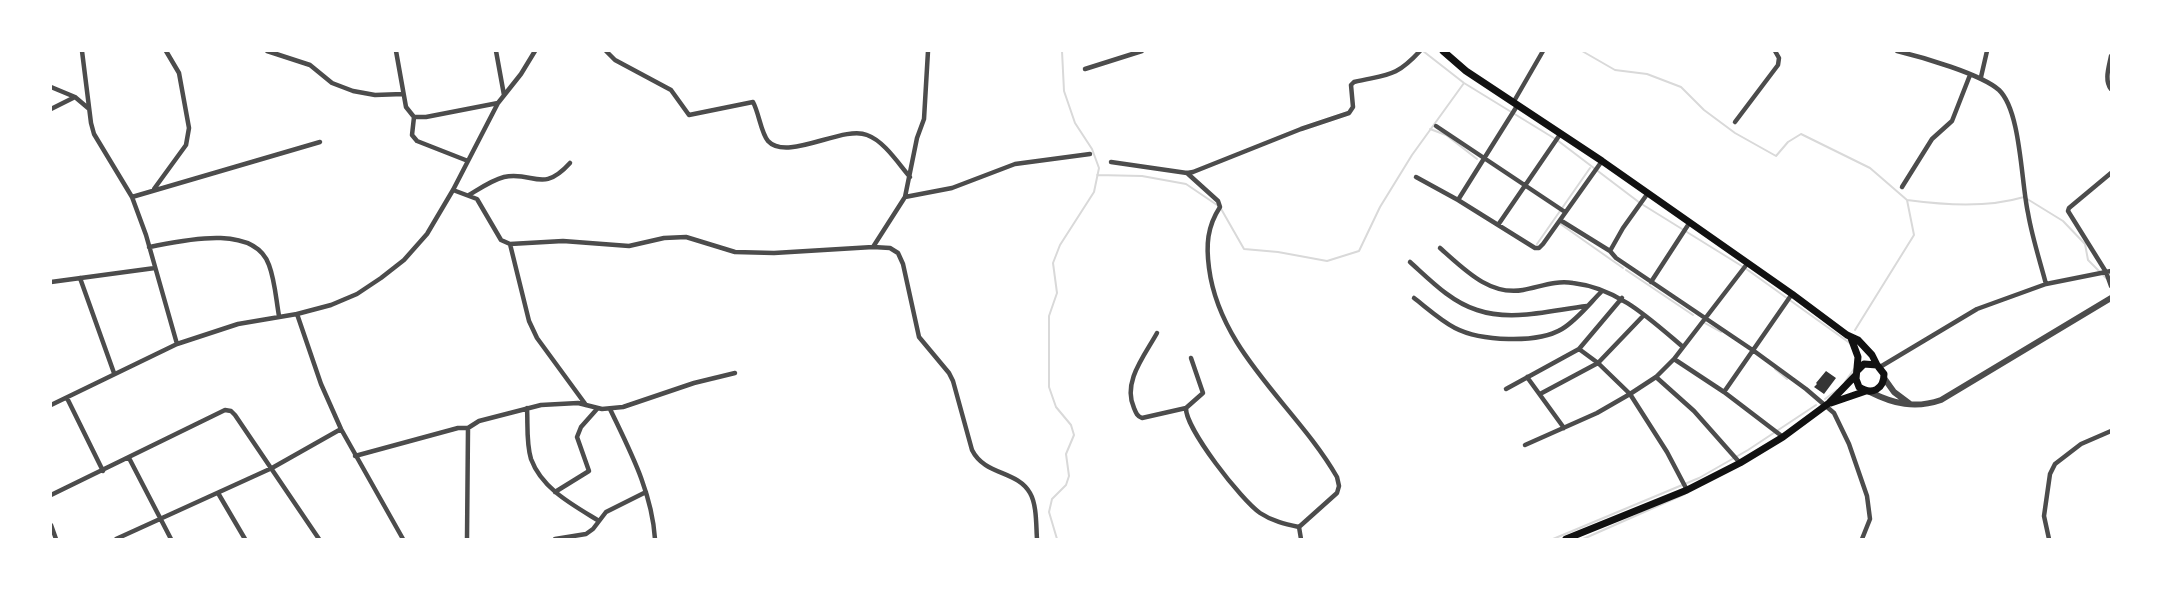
<!DOCTYPE html>
<style>
body{margin:0}
#map{position:relative;width:2162px;height:590px;overflow:hidden;background:#fff;font-family:"Golos Text",sans-serif}
canvas{display:block}
.frame{position:absolute;inset:0;border:52px solid #fff;pointer-events:none}
</style>
<div id="map">
<canvas width="2162" height="590"></canvas>
<div class="frame"></div>
</div>
<script>
const ctx = document.querySelector('canvas').getContext('2d');
ctx.lineJoin = 'round';
function trace(path, color, width, dash) { ctx.strokeStyle = color; ctx.lineWidth = width; ctx.lineCap = dash ? 'butt' : 'round'; ctx.setLineDash(dash || []); ctx.stroke(path); }
function fill(path, color) { ctx.fillStyle = color; ctx.fill(path, 'evenodd'); }
const stream = new Path2D(`
 M1423 51 1464 83 1557 140 1640 203 1745 268 1851 344
 M1582 51 1615 70 1647 74 1681 87 1704 110 1735 133 1776 156 1788 142 1801 134 1870 168 1907 200 1914 235 1855 330
 M1430 129 1446 135 1477 159
 M1097 175 1142 176 1186 184 1220 207 1244 249 1278 252 1327 261 1359 251 1380 207 1412 155 1464 83
 M1907 200C1945 205 1987 208 2024 197L2063 221 2085 244 2088 260 2106 278
 M1559 223 1623 268
 M1537 244 1590 168
 M1626 270 1693 315
 M1703 322 1721 332
 M1775 369 1787 379
 M1845 382 1854 369
 M1825 399 1837 390
 M1057 539 1049 512 1052 499 1066 485 1069 476 1066 454 1074 435 1071 425 1056 407 1049 387V316L1057 293 1053 263 1060 245 1094 192 1099 168 1092 149 1075 123 1064 91 1062 51
 M1553 539 1699 478 1748 450 1816 405
 M1583 539 1685 494`);
const building = new Path2D(`
 M1826 371 1836 378 1824 394 1814 387 1817 384 1816 383Z`);
const minor = new Path2D(`
 M82 51 91 123 94 134 132 197 146 235 177 344
 M267 51 310 65 332 83 353 91 375 95 403 94
 M396 51 406 107 414 117H426L498 103
 M496 51 504 95
 M606 51 615 60 671 90 689 115 753 102C759 113 761 133 768 141 787 162 843 125 867 135 884 141 898 163 910 177
 M1897 51C1922 57 1981 74 1999 90 2021 111 2021 182 2028 213 2032 237 2040 261 2046 284
 M2111 56C2109 67 2104 80 2111 89
 M1085 69 1142 51
 M1981 77 1987 51
 M51 87 75 97 88 108
 M1513 103 1543 51
 M51 109 75 97
 M414 117 412 135 417 141 468 161
 M1735 122 1778 65 1779 58 1775 51
 M1436 126 1565 212
 M1111 162 1187 173 1193 172 1301 129 1349 113 1353 107 1351 85 1354 82C1388 74 1395 78 1420 51
 M1187 173 1218 201 1220 207C1207 227 1206 245 1209 268 1220 353 1297 407 1337 477L1339 486 1337 493 1299 527 1301 539
 M2111 173 2069 208 2068 211 2106 272 2111 286
 M1416 177 1458 200 1535 248H1539L1543 244 1602 161
 M1902 187 1932 139 1952 121 1970 75
 M154 189 186 145 189 128 179 73 166 51
 M453 190 477 199 501 240 510 244 563 241 629 246 664 238 686 237 735 252 774 253 873 247 890 248 898 253 903 264 919 337 949 373 953 381 972 450C985 476 1017 470 1030 493 1037 505 1036 526 1037 539
 M1648 193 1623 228 1610 251 1616 258 1754 351 1806 389 1834 413 1849 444 1867 496 1870 519 1862 539
 M469 195C479 189 492 180 504 177 534 171 542 194 570 163
 M132 197 320 142
 M905 197 952 188 1015 164 1090 154
 M1458 200 1517 106
 M1560 220 1610 251
 M1498 225 1561 133
 M510 244 529 321 537 338 586 405
 M149 247C181 241 254 223 269 265 275 281 276 299 279 316
 M873 247 905 197 917 138 924 119 928 51
 M1440 248C1464 269 1489 296 1523 290 1540 287 1555 280 1573 283 1618 288 1650 319 1683 347
 M1410 262C1430 280 1451 302 1477 310 1512 322 1552 310 1587 306
 M80 278 114 373
 M51 282 155 268
 M1651 282 1690 222
 M1414 298C1427 308 1440 320 1455 328 1480 341 1537 344 1562 329 1577 320 1590 303 1602 291
 M297 314 321 384 341 429 403 539
 M1157 333C1145 355 1122 382 1134 408 1136 413 1137 416 1142 418L1186 408
 M1579 349 1598 363 1630 394 1667 452 1687 490
 M1191 358 1203 393 1186 408C1185 428 1242 501 1260 513 1272 521 1285 524 1299 527
 M1674 359 1724 392 1783 437
 M1880 367 1977 309 2046 284 2111 271
 M1527 377 1564 428
 M1656 377 1694 411 1740 463
 M1506 389 1579 349 1622 298
 M1724 392 1792 294
 M1540 394 1598 363 1644 315
 M67 398 103 471
 M51 405 177 344 238 324 297 314 331 305 357 294 381 278 404 260 427 234 453 190 498 103 521 74 535 51
 M527 408C528 424 526 443 531 459 542 489 573 505 599 521
 M610 409C630 451 652 492 655 539
 M468 428 479 421 541 405 578 403 602 409 623 407 694 383 735 373
 M1525 445 1597 413 1630 394 1656 377 1674 359 1747 264
 M355 456 458 428H468L467 539
 M129 458 171 539
 M555 492 589 471 577 437 581 427 597 409
 M218 493 245 539
 M51 495 225 410 231 411 235 415 319 539
 M51 525 56 539
 M116 539 272 468 341 429
 M555 539 586 534 593 529 606 512 646 492
 M2049 539 2044 516 2050 474 2055 464 2081 444 2111 431`);
const tertiary = new Path2D(`
 M1884 378 1894 392 1910 404
 M1870 392C1894 404 1915 409 1941 400L2111 298`);
const secondary = new Path2D(`
 M1443 51 1466 71 1602 161 1792 294 1847 335 1858 340 1872 355 1877 365
 M1851 338 1858 357 1856 379 1859 387C1872 396 1884 389 1884 374L1877 365 1864 364 1858 370
 M1831 403 1866 391
 M1566 539 1687 490 1740 463 1783 437 1829 403 1856 375`);
trace(stream, '#d9d9d9', 2);
fill(building, '#353535');
trace(minor, '#4c4c4c', 4.5);
trace(tertiary, '#4c4c4c', 6);
trace(secondary, '#111', 7);
</script>
